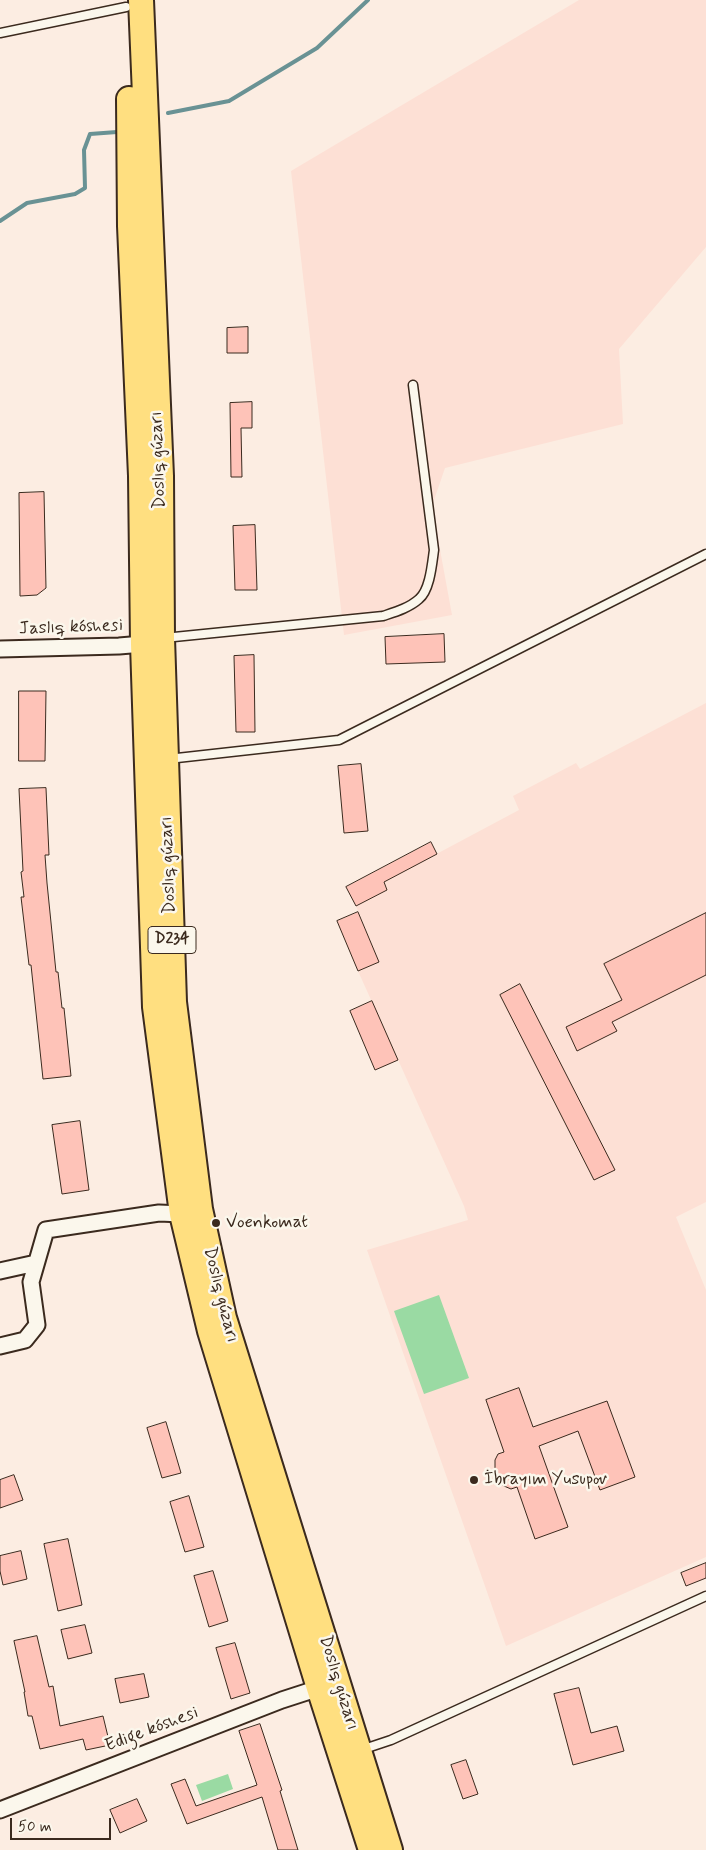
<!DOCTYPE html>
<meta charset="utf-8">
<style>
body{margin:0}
#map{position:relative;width:706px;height:1850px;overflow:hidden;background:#fcede2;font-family:Mynerve,sans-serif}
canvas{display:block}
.scale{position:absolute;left:10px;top:1818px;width:101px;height:22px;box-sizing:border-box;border:2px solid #3b2a1e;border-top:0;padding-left:6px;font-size:15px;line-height:18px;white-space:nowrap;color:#3b2a1e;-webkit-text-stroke:4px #fbf7ec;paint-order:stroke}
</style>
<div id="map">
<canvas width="706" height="1850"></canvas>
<div class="scale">50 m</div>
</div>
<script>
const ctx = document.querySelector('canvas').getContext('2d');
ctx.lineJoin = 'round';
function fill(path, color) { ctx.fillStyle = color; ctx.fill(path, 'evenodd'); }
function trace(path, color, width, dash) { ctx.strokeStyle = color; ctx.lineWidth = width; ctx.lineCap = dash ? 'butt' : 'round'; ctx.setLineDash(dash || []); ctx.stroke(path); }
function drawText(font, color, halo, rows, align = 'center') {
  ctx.font = font + ' Mynerve,sans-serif'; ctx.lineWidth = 5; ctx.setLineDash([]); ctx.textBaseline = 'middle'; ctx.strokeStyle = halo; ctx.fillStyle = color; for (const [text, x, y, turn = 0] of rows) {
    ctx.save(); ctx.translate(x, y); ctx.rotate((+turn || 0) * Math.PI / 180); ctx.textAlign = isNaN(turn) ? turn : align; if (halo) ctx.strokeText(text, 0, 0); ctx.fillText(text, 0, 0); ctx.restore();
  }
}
const built = new Path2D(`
 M579 0H706V247L619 349 623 424 445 468 432 506 452 615 344 635 291 171Z
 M706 703V1202L676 1217 706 1290V1557L506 1646 367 1250 468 1220 464 1206 358 971 379 962 356 906 387 890 384 882 519 810 513 796 576 763 580 769Z`);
const green = new Path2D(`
 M439 1295 469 1378 424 1394 394 1311Z
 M228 1774 233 1789 202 1801 196 1785Z`);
const stream = new Path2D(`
 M168 113 229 101 317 48 368 0
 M0 221 27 203 75 194 85 188 84 150 90 134 117 132`);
const building = new Path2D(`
 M248 327V353H227V328Z
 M252 402V428H241L242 477H231L230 403Z
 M44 492 46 588 37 595 20 596 19 493Z
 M255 525 257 590H235L233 526Z
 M444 634 445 662 386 664 385 637Z
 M254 655 255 732H236L234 656Z
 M19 691H46L45 761H19Z
 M361 764 368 831 344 833 338 766Z
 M46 788 49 855H45L47 883 56 972H58L62 1008H64L71 1076 43 1079 31 965H29L21 897H24L21 872 23 871 19 789Z
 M431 842 437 854 384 882 387 890 356 906 346 887Z
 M358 912 379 962 358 971 337 921Z
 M706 913V975L612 1022 617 1031 577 1051 566 1027 622 1000 604 964Z
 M520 984 615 1170 594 1180 500 995Z
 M372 1001 398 1060 375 1070 350 1011Z
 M80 1121 89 1190 62 1194 52 1125Z
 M519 1388 533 1427 607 1401 635 1477 600 1490 578 1431 539 1446 568 1527 535 1539 517 1487 511 1489 504 1486 498 1481 495 1475V1460L498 1454 504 1452 486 1400Z
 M166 1422 181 1473 162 1478 147 1428Z
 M14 1475 23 1500 0 1508V1480Z
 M189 1496 204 1547 185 1552 170 1502Z
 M68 1539 82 1605 58 1611 44 1544Z
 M21 1551 27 1579 3 1585 0 1571V1556Z
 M706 1563V1578L686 1586 681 1573Z
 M213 1571 228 1621 209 1627 194 1576Z
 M85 1625 92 1653 68 1659 61 1630Z
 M37 1636 49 1687 53 1686 60 1726 103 1716 110 1745 86 1750 83 1739 40 1749 32 1716H28L24 1692H25L14 1641Z
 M235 1643 250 1693 231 1699 216 1648Z
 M144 1674 149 1697 120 1703 115 1679Z
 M579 1688 591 1733 617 1726 624 1751 573 1765 554 1694Z
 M260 1724 282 1790 280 1791 298 1850H278L262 1797 187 1824 171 1784 185 1779 196 1806 257 1785 239 1731Z
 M466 1760 478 1794 463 1799 451 1765Z
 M137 1799 147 1821 120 1833 110 1810Z`);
const lane = new Path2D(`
 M0 33 126 7
 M164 638 383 616C395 612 409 608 419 599 430 590 432 564 434 550L413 385
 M168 759 339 740 706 554
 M361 1750 391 1740 706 1596`);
const street = new Path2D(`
 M0 649 119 646 143 644
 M0 1271 36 1263
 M0 1346 25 1340 37 1325 31 1282 46 1230 159 1213 182 1214
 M0 1810 282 1700 319 1688`);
const primary = new Path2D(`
 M141 0 161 476 162 638 174 1002 200 1209 224 1318 390 1850
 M129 99 130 226 141 476 143 644 155 1007 182 1214 210 1331 319 1688 371 1850`);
const markers = [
 [216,1223,5,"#3b2a1e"],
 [474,1480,5,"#3b2a1e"]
];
const shields = [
 [172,940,48]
];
const shieldNames = [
 ["D234",172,940]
];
const streetNames = [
 ["Doslıq gúzarı",159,460,-92],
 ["Jaslıq kóshesi",71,628,-2],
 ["Doslıq gúzarı",169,865,-92],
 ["Doslıq gúzarı",220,1295,76],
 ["Doslıq gúzarı",338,1683,73],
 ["Edige kóshesi",152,1730,-21]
];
const poiNames = [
 ["Voenkomat",226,1223],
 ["İbrayım Yusupov",484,1480]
];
fill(built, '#fde0d5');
fill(green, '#9adaa3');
trace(stream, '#699294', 4);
fill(building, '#fec3b8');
trace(building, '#3b2a1e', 1);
trace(lane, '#3b2a1e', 11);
trace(street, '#3b2a1e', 19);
trace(primary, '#3b2a1e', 28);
trace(lane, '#fbf7ec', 8);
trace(street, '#fbf7ec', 15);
trace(primary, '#ffdf80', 24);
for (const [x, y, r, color] of markers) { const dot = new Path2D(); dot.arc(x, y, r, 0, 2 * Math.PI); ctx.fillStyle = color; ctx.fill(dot); trace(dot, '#fbf7ec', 2); }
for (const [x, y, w] of shields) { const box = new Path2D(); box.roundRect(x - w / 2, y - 13.5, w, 27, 4); ctx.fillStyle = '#fbf7ec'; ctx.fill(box); trace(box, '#3b2a1e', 1); }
drawText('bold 16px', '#3b2a1e', null, shieldNames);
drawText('18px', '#3b2a1e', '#fbf7ec', streetNames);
drawText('18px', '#3b2a1e', '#fbf7ec', poiNames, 'left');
</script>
